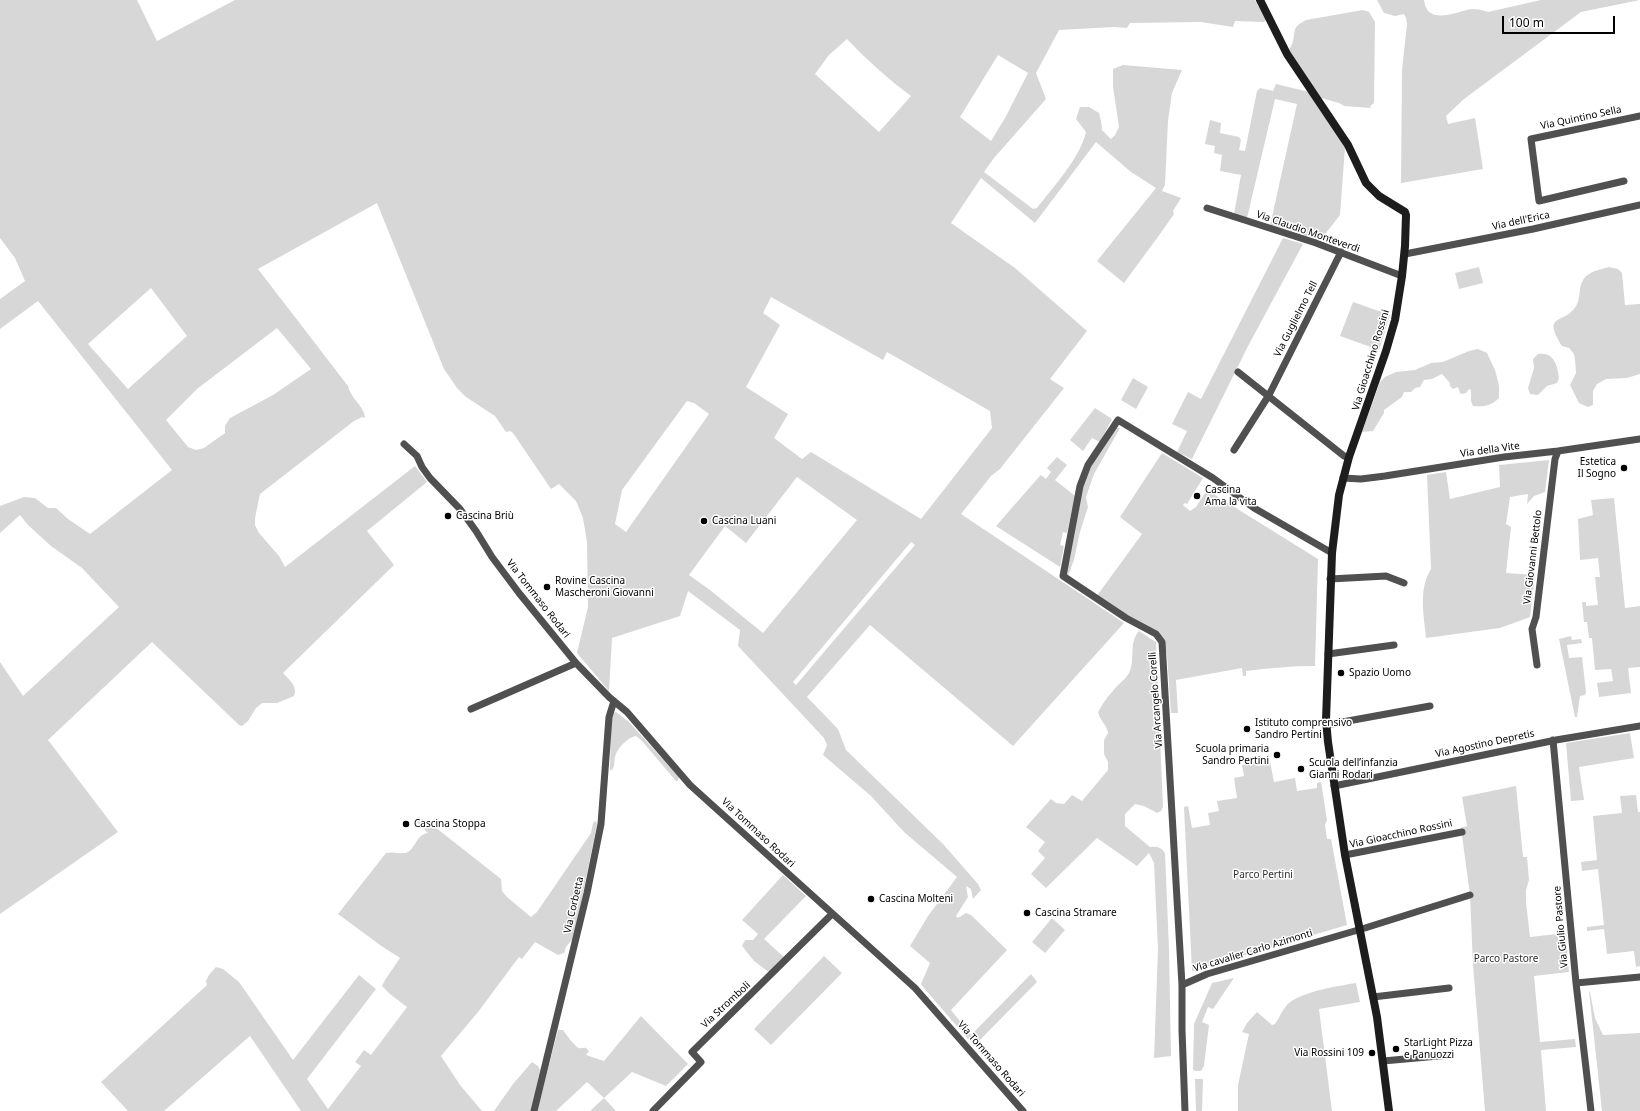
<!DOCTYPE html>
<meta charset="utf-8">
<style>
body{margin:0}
#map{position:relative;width:1640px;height:1111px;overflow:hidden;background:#fff;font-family:"Noto Sans",sans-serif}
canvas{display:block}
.scale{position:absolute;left:1502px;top:16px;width:113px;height:18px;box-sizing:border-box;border:2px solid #000;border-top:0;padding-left:5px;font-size:12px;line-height:14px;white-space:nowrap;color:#000;-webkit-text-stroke:3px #fff;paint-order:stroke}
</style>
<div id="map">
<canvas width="1640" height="1111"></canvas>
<div class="scale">100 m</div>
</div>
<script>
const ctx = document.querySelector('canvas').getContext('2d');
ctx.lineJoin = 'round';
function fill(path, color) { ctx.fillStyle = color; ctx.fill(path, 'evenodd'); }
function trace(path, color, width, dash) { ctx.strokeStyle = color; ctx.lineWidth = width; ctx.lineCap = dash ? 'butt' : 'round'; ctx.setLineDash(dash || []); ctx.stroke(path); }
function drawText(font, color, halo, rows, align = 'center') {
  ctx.font = font + ' "Noto Sans",sans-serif'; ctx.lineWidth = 3; ctx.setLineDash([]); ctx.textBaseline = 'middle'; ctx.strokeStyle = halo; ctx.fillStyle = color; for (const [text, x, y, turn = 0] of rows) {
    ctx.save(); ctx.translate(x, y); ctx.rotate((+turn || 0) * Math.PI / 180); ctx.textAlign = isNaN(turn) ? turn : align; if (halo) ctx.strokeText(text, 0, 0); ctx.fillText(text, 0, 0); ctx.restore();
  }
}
const green = new Path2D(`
 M0 0H137L157 41 235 0H1255L1266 20 1264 22 1235 21 1233 27 1201 22 1130 23 1127 28 1114 27 1059 30 1036 73 1046 99 994 158 984 172 1033 209 1037 208C1054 186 1080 158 1086 132L1076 119 1080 107H1089L1099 113 1101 121 1102 130 1111 139 1115 135 1119 127 1113 87V69L1123 65 1182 70 1172 93 1168 120 1165 185 1162 191 1181 198 1173 211 1174 214 1160 234 1124 283 1097 261 1156 188 1131 172 1096 142 1035 223 981 178 951 223 1015 268 1087 331 1050 379 1064 388 1000 469 991 476 961 514 1124 623 1013 746 870 625 807 697 838 729 846 750 943 844 978 884 981 890 973 899 971 889 966 886 968 897 956 916 958 918 966 913 971 915 1007 950 951 1010 971 1035 1031 974 1037 982 974 1046 924 988 921 984 930 963 910 946 928 916 957 877 904 832 871 796 823 755 827 745 824 738 738 646 740 630 688 591 680 616 612 638 609 691 577 653 588 607 587 542 583 518 576 501 559 484 551 489 513 433 510 431 506 432 495 416 466 397 457 388 444 369 377 203 258 269 348 386C351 399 365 407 365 418L362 417 354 421 260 494 255 518V525L259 533 279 556 285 567 415 466 427 482 367 531 394 565 283 673C289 680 298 686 294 696L277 703H262L256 708 248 721 242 726 239 725 152 642 48 740 118 832 0 914V662L23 696 119 607 82 568 51 546 28 525 20 515 0 533V506L24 497 35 498 48 508H56L68 519 90 534 172 470 38 301 0 329V299L25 281 15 258 0 238ZM847 39C867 60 888 79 911 96L879 132 815 74 829 55ZM998 55 1028 73 1005 118 991 141 960 117ZM151 288 187 336 128 389 88 344ZM771 297 883 360 887 352 990 411 992 428 921 519 811 452 802 459 774 438 788 414 746 387 780 325 763 313ZM277 328 311 369 273 395 230 418 225 426V433L204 448 196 450 188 447 166 420 197 389ZM687 401 694 403 709 414 626 532 615 524 622 490ZM797 477 857 520 763 633 710 590 689 575 725 526 746 543ZM911 542 915 545 796 685 793 682Z
 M1377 0H1424C1427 27 1457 11 1472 9 1478 9 1482 10 1488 12L1541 0H1640L1581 12 1464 99 1446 116 1448 124 1475 118 1483 169 1401 183 1402 70 1407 24 1406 18 1404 14 1395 16 1384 13Z
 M1363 10 1369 12 1375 22 1374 103 1370 106 1371 108 1344 106 1339 103 1314 96 1287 54C1289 50 1292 45 1293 41 1296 28 1292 28 1306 20Z
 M1276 84 1309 92 1345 147 1340 215 1319 242 1270 226 1297 104 1275 99 1247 218 1234 214 1241 175 1220 171 1222 155 1214 153 1215 146 1205 144 1210 120 1221 123 1220 133 1239 137 1241 140 1239 150 1245 151 1257 91 1260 88 1273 91Z
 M1283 238 1303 244 1247 348 1192 459 1177 452 1187 431 1172 424 1188 392 1201 399Z
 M1479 267 1483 283 1459 289 1455 273Z
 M1609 267 1618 269 1622 273 1625 305 1640 304V374L1627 378 1606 379 1597 384 1593 391V405L1588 407 1579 403 1570 385 1576 373 1575 360 1574 354 1569 348 1562 346C1541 312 1565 325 1576 306 1579 301 1579 296 1580 290 1582 273 1594 271 1609 267Z
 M1353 302 1390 315 1379 350 1340 336Z
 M1478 349 1487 353 1495 370 1499 386V398C1491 406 1484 407 1473 406L1471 401V390L1469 389 1466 393 1462 394 1460 393 1458 387 1453 389 1450 386V383L1442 374 1432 379 1424 380 1420 387 1415 388 1411 392H1404L1402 397 1384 410V413L1373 431 1362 432 1380 382 1385 377 1396 372 1415 370 1431 363 1443 362 1469 351Z
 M1538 354C1554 352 1557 364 1559 378L1557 383 1547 386 1538 395 1530 394 1528 388 1534 368 1533 359Z
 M1133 378 1148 387 1136 409 1121 400Z
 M1095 408 1112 419 1100 442 1092 438 1083 451 1070 440Z
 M1115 428H1120L1094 474 1086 497 1088 507 1080 532 1074 560 1068 576 1066 573 1082 489 1093 462Z
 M1162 453 1203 478 1187 504 1185 503 1183 505 1190 511 1196 507 1207 490 1318 559 1315 666C1292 666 1269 668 1246 671V676H1243L1242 668 1176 680 1178 713H1171L1167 655 1165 647 1156 634 1096 597 1142 534 1120 517Z
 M1057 457 1067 465 1055 480 1075 496 1067 533 1063 532 1060 545 1064 546 1060 567 996 526 1038 478 1041 475 1046 479 1051 472 1047 468Z
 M1549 460 1545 492 1534 496 1527 504 1528 494 1510 497 1506 524 1511 527 1506 573 1535 575 1530 617 1500 628 1426 638C1424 615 1418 590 1431 569L1427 475 1446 472 1450 499 1500 487 1499 465Z
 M1614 498 1625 608 1640 606V667L1628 668 1631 693 1599 697 1597 683 1613 681 1611 669 1595 670 1592 638H1589L1587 622H1584L1582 602H1586V606L1598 605 1595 577H1600L1598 558 1580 560 1578 519 1593 515 1591 500Z
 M1139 631 1156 642 1163 807 1161 811 1157 813 1144 806 1135 804 1125 814V826L1150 847C1157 846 1161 847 1165 853L1169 949 1171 1056 1154 1058 1158 949 1154 863 1149 853 1137 866 1097 838 1046 888 1031 874 1045 858 1038 851 1045 842 1026 827 1051 799 1056 803 1064 804 1072 795 1082 801 1108 770V762L1104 754V740L1108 733C1107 725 1100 721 1098 712 1102 705 1106 698 1112 692 1117 685 1125 680 1129 673 1136 659 1128 643 1139 631Z
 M1571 636 1572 640 1581 639 1582 643 1567 645 1569 658 1582 657 1586 692 1585 695 1580 696 1577 717H1575L1559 639Z
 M616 712 629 722 679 777 678 781H676L642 741 636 736C627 738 617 748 615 757 614 762 615 766 612 770H610L611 720 614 713Z
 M1630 733 1634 758 1579 767 1584 800 1571 801 1566 743Z
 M1270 761 1274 782 1295 778 1297 791 1317 788V783L1321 782 1327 820 1325 825 1327 839H1331L1347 925 1192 971 1184 807 1188 806 1192 828 1210 825 1208 813 1219 811 1217 801 1237 798 1234 778 1244 776 1242 765Z
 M1516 786 1523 857H1527L1529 880 1526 890V902L1530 937 1566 933 1569 972 1534 976 1540 1042 1575 1039 1576 1047 1541 1050 1546 1111H1485L1473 965 1470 895 1461 828 1467 826 1462 797Z
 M1636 795 1638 812H1640V966L1636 967 1634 951 1607 954 1604 929 1587 931V927L1604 925 1598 869 1582 871 1581 862 1597 860 1593 816 1622 813 1620 796Z
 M419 817 435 827 501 879 502 891 507 897 531 917 537 912 591 833 593 823 596 821 597 824 574 937 566 947 564 953 558 955 535 942 522 959 519 957 478 1012 441 1056 460 1085 482 1111H301L250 1036 164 1111H128L101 1082 207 985 206 981 209 975 216 967 223 969 239 982 293 1060 359 975 376 989 307 1079 328 1109 361 1066 355 1062 364 1050 371 1055 407 1007 390 994 382 986 385 980 400 958 380 945 338 914 386 853C392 851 403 855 408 852 416 847 417 834 428 833L417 822V818Z
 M783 875 806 896 764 939 785 958 770 973 754 961 742 946 745 940H753L758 934 742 920Z
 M1052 918 1065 930 1045 953 1032 942Z
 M824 956 842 973 771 1045 754 1029Z
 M1234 978 1213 1009 1208 1007 1202 1022 1209 1025 1204 1066 1201 1071H1195L1193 1070 1194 1024 1212 983Z
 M1356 983 1360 1002 1319 1009 1332 1111H1238V1085L1249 1034 1242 1032 1247 1023 1257 1012 1272 1025 1275 1024C1280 1017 1283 1008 1289 1003 1304 991 1338 986 1356 983Z
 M1589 991 1590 992 1595 1018 1603 1035 1640 1033V1111H1602Z
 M641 1016 688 1064 666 1086 632 1072 604 1098 616 1111H590L604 1098 587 1082 556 1111H537L558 1030H563C565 1033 576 1048 579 1048 581 1049 584 1047 586 1048L589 1051 586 1055 604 1061Z
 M532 1062 538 1066 540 1070 531 1111H494L513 1084Z
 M1195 1079H1203L1202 1111H1196Z`);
const street = new Path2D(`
 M1624 181 1539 201 1531 139 1640 116
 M1207 208 1316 243 1402 276
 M1405 254 1533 229 1640 205
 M1238 372 1344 456 1349 457
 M404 444 417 456 422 467 430 478 460 509 476 531 492 557 519 593 576 663 609 697 627 712 690 785 915 988 1023 1111
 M1234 450 1269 395 1341 252
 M1343 478 1361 479 1385 476 1504 457 1558 451 1640 439
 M1330 579 1386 576 1404 583
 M1328 654 1394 645
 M1537 665 1532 629 1536 617 1555 459 1558 451
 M471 709 576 663
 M1326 725 1430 706
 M1553 740 1576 983 1591 1111
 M1334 786 1556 740 1640 726
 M1345 855 1462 832
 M1576 983 1640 977
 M1182 985 1207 974 1365 928 1470 895
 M1373 997 1449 988
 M1383 1061 1450 1055
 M534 1111 587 893 601 824 609 717 614 701
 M653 1111 701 1062 692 1052 832 914
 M1185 1111 1182 1030V985L1162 642 1156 634 1126 618 1063 576 1080 486 1088 465 1118 420 1213 478 1254 508 1332 553`);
const secondary = new Path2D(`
 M1260 0 1287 54 1348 145 1366 183 1379 196 1405 212 1406 215 1405 246 1402 276 1395 320 1386 351 1349 457 1339 495 1332 553 1326 720 1328 742 1345 855 1377 1017 1389 1111`);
const markers = [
 [1624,468,4,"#000"],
 [1197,496,4,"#000"],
 [448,516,4,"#000"],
 [704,521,4,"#000"],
 [547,587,4,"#000"],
 [1341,673,4,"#000"],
 [1247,729,4,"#000"],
 [1277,755,4,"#000"],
 [1301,769,4,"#000"],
 [406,824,4,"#000"],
 [871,899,4,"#000"],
 [1027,913,4,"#000"],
 [1396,1049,4,"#000"],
 [1372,1053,4,"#000"]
];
const streetNames = [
 ["Via Quintino Sella",1581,118,-12],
 ["Via dell'Erica",1521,221,-12],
 ["Via Claudio Monteverdi",1308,232,19],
 ["Via Guglielmo Tell",1296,319,-63],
 ["Via Gioacchino Rossini",1371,360,-73],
 ["Via della Vite",1490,450,-8],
 ["Via Giovanni Bettolo",1533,557,-83],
 ["Via Tommaso Rodari",538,599,52],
 ["Via Arcangelo Corelli",1156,700,-94],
 ["Via Agostino Depretis",1485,744,-12],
 ["Via Tommaso Rodari",758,833,43],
 ["Via Gioacchino Rossini",1401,834,-12],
 ["Via Corbetta",574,905,-77],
 ["Via Giulio Pastore",1561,927,-95],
 ["Via cavalier Carlo Azimonti",1253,951,-17],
 ["Via Stromboli",726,1005,-43],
 ["Via Tommaso Rodari",991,1059,49]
];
const poiNames = [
 ["Estetica",1616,462,"right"],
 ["Il Sogno",1616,474,"right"],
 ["Cascina",1205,490],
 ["Ama la vita",1205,502],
 ["Cascina Briù",456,516],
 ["Cascina Luani",712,521],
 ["Rovine Cascina",555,581],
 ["Mascheroni Giovanni",555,593],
 ["Spazio Uomo",1349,673],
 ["Istituto comprensivo",1255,723],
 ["Sandro Pertini",1255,735],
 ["Scuola primaria",1269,749,"right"],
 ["Sandro Pertini",1269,761,"right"],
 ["Scuola dell’infanzia",1309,763],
 ["Gianni Rodari",1309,775],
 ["Cascina Stoppa",414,824],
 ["Cascina Molteni",879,899],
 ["Cascina Stramare",1035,913],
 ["StarLight Pizza",1404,1043],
 ["e Panuozzi",1404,1055],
 ["Via Rossini 109",1364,1053,"right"]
];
const parkNames = [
 ["Parco Pertini",1263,875],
 ["Parco Pastore",1506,959]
];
fill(green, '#d7d7d7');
trace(street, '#505050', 7);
trace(secondary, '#1d1d1d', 8);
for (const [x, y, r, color] of markers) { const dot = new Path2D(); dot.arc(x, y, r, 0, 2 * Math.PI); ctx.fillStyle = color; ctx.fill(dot); trace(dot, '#fff', 1.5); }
drawText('10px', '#000', '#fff', streetNames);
drawText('10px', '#000', '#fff', poiNames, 'left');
drawText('10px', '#2e2e2e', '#fff', parkNames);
</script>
